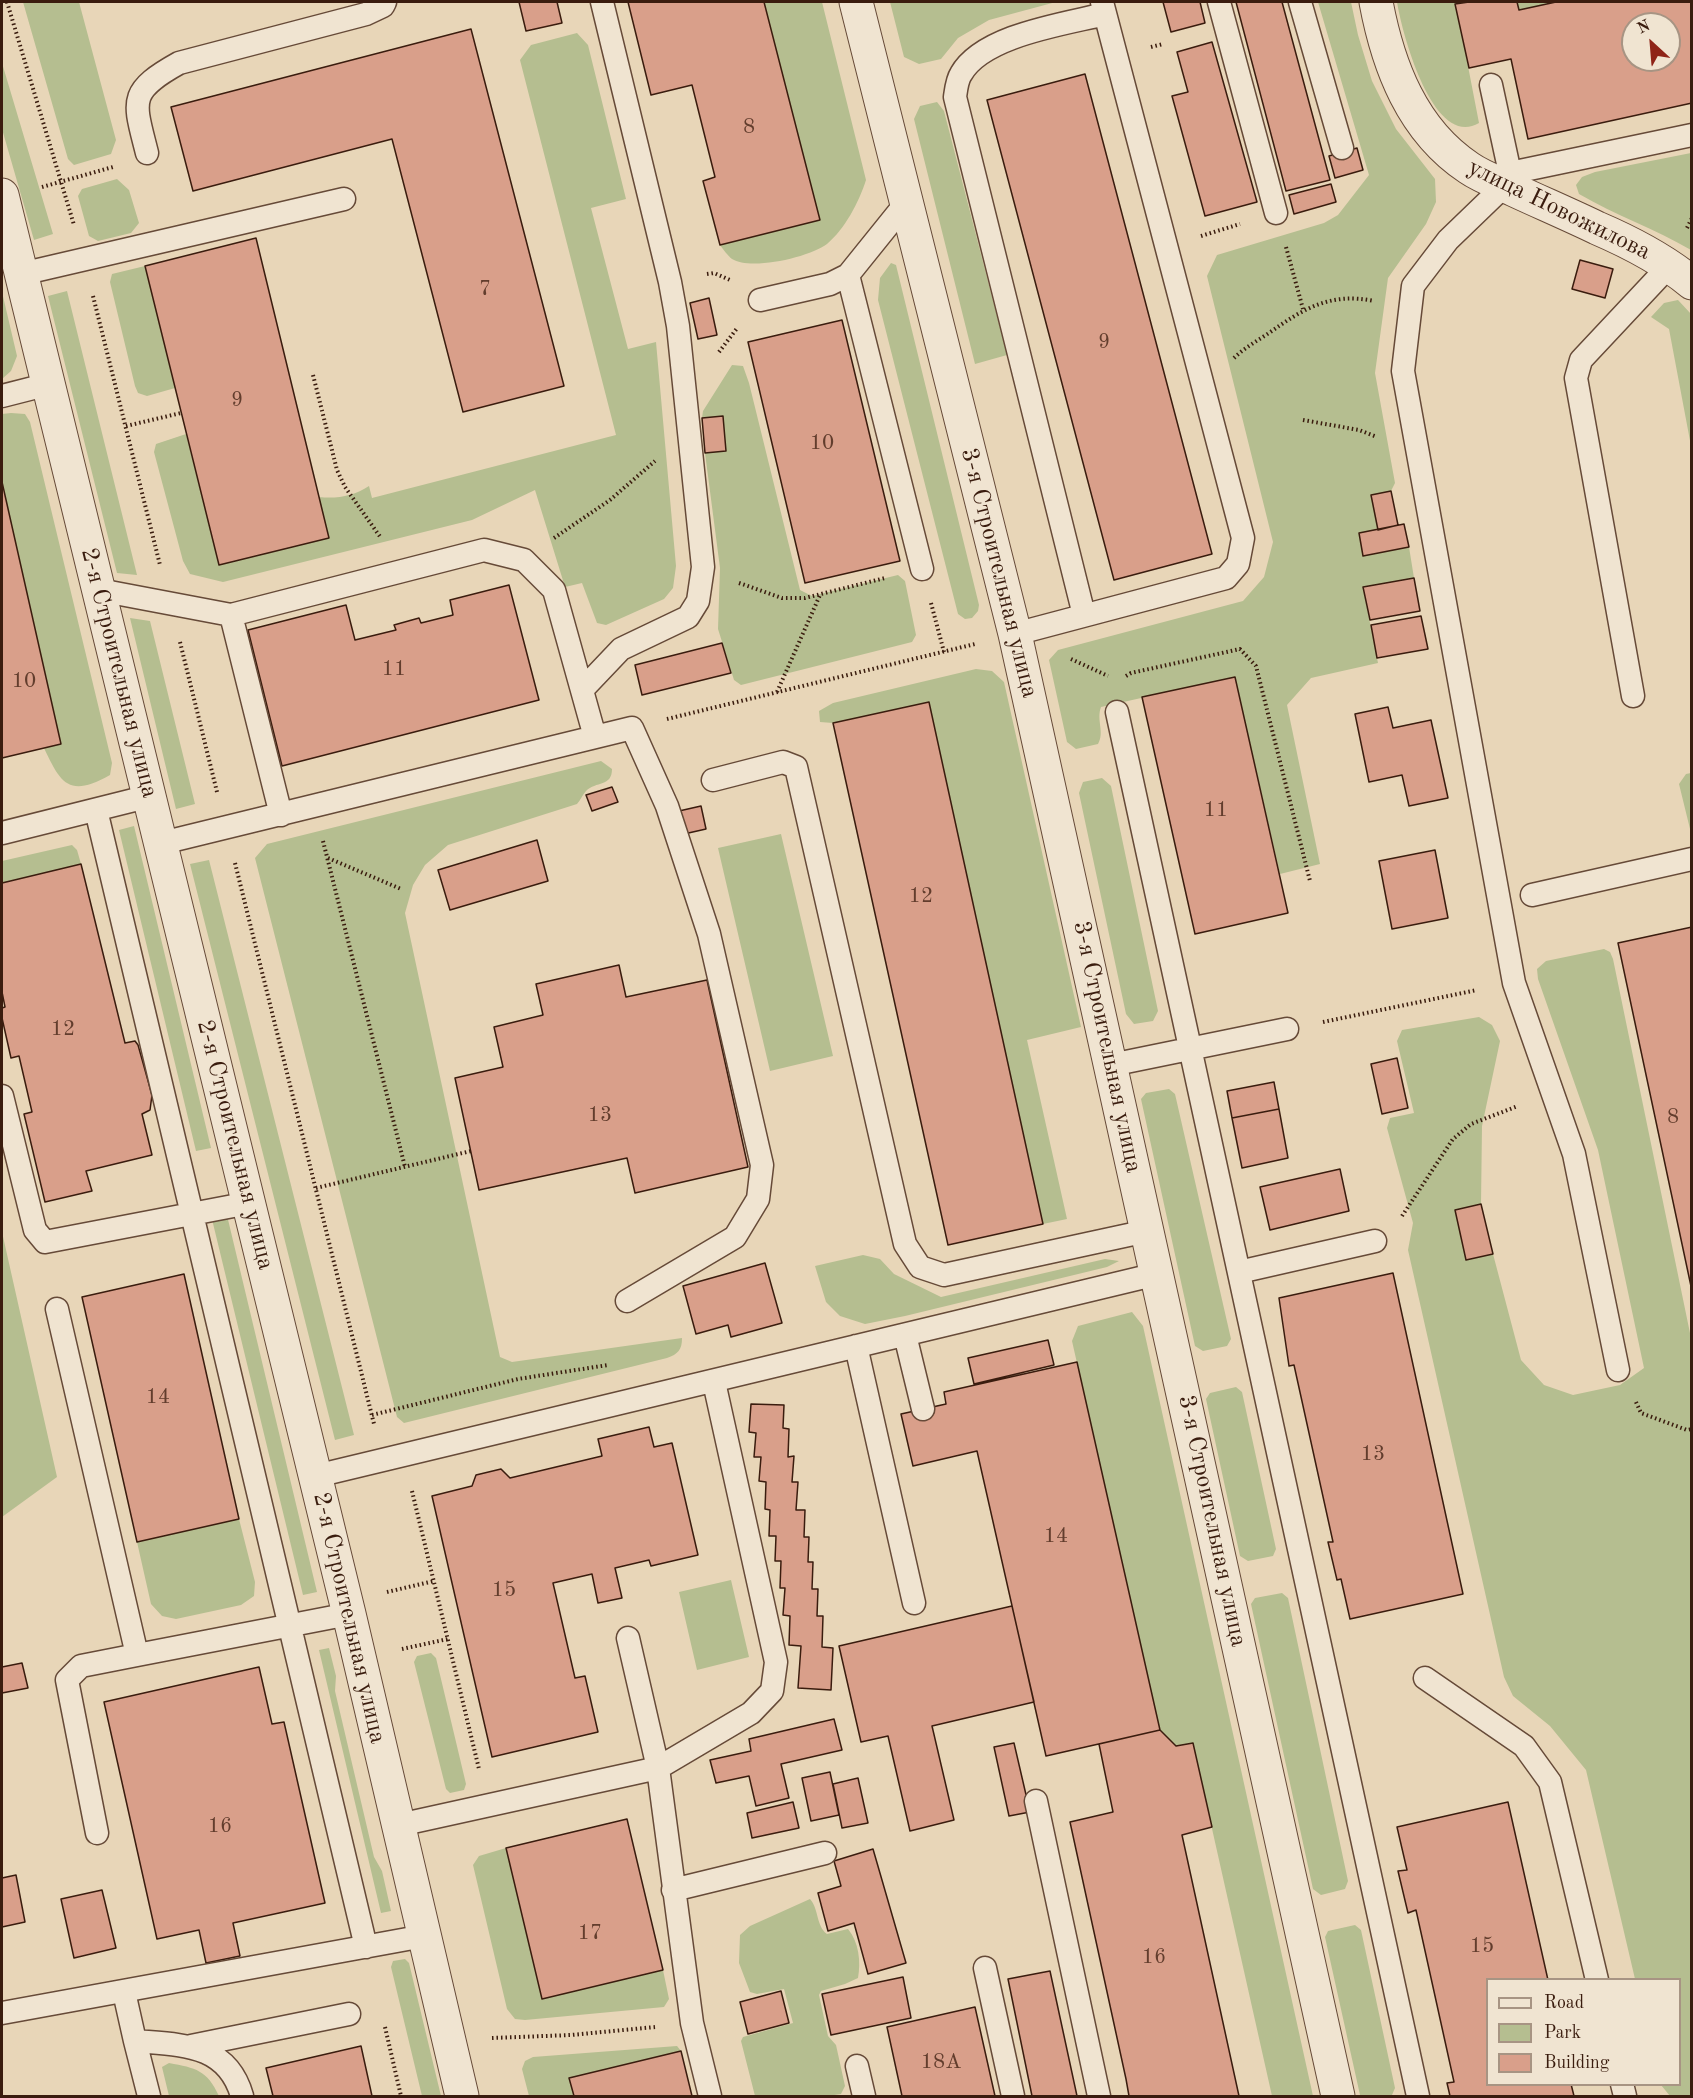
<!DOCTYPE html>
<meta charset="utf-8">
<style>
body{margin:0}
#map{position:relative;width:1693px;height:2098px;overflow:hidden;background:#e8d6b8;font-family:"Old Standard TT",serif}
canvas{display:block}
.frame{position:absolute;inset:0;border:3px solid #3a1c0e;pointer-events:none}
.legend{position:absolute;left:1486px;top:1978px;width:195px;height:108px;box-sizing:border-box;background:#f0e4d1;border:2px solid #a79483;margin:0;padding:8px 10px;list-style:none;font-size:18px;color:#3a1c0e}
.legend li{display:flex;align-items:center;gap:12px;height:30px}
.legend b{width:30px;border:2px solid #a79483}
.north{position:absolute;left:1621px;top:12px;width:60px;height:60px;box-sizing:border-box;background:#f0e4d1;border:2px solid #a79483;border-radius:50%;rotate:334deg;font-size:16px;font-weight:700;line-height:24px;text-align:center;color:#3a1c0e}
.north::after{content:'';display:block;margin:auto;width:21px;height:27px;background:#8f2418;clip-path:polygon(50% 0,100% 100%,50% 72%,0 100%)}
</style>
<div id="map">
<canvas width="1693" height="2098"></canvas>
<div class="frame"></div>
<ul class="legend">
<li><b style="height:8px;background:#f0e4d1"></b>Road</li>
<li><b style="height:16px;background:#b5be90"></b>Park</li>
<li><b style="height:16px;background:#d99f8a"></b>Building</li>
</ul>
<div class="north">N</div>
</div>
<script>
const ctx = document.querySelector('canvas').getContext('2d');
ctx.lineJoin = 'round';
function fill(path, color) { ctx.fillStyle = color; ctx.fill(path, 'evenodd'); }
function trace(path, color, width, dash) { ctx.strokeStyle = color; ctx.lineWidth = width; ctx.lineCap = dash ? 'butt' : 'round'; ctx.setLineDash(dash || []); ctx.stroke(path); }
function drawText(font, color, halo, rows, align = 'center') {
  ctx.font = font + ' "Old Standard TT",serif'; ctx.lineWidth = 5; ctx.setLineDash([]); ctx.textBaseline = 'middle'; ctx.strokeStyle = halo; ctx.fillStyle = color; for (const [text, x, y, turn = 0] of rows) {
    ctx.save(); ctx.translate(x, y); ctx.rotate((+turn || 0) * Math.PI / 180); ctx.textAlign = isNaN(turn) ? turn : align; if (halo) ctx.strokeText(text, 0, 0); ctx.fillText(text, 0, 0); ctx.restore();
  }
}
const green = new Path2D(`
 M23 2H79L116 140 111 154 74 165 68 159Z
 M764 2H822L866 180C859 202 845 229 827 244 810 257 751 271 732 259 728 256 723 249 720 245L819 220Z
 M890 2H1056L989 20 958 38 941 59 919 64 904 57Z
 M1318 2H1351L1358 35 1372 81 1396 129 1435 179 1436 202 1426 224 1388 278 1375 373 1395 483 1391 491 1371 496 1378 530 1359 533 1363 556 1409 547 1414 578 1363 588 1378 663 1311 678 1287 705 1320 864 1280 874 1235 677 1101 707C1096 720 1105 732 1098 744L1076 749 1067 742 1049 660 1058 650 1243 601 1264 577 1273 542 1207 276 1217 255 1324 223 1338 215 1369 175Z
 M1397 2H1469L1456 4 1479 123C1433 150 1402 33 1397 2Z
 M1517 2H1556L1519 10Z
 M577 33 588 45 626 199 591 208 628 349 656 342 676 566 673 588 664 599 606 625 597 623 582 583 565 587 535 490 472 520 223 582 190 574 183 561 154 452 156 444 186 434 219 565 329 538 319 497C337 499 354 496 369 486L372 498 616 435 520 60 531 45Z
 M2 63 53 234 34 240 2 129Z
 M937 102 944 111 1007 355 975 364 914 119 920 106Z
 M1691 153V250C1655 229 1615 215 1579 194L1576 185 1582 177 1595 172Z
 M117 179 129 190 139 223 131 233 98 241 89 236 78 196 82 189Z
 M891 263 896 265 979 605 978 611 972 618 965 619 958 614 878 300 880 278Z
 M145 266 175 388 147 396 138 393 135 386 110 282 112 274Z
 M67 291 137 575 117 573 48 296Z
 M2 292 17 356 11 371 2 379Z
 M1678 300 1691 314V446L1669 329 1651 317 1664 303Z
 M732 365 743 366 749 383 800 590 812 596 898 575 905 581 916 635 912 642 741 685 734 680 718 629 720 568 705 453 726 451 723 416 702 418 703 411Z
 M11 413 25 414 30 422 112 763 110 775C69 798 61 784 44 748L61 743 2 482V414Z
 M130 618 150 621 195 804 176 809Z
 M976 669 992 671 1004 682 1081 1027 1027 1040 1067 1219 1043 1224 929 702 833 723 820 722 819 711 833 703Z
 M601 761 612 769C612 787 596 781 586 791 582 795 581 800 577 804L448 845 425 865 413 885 405 913 500 1357 512 1362 682 1338C682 1350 678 1354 667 1358L404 1423 397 1417 255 858 267 844Z
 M1691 773H1692L1691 833 1679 784 1686 774Z
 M1102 778 1111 786 1158 1011 1153 1021 1134 1024 1126 1014 1079 793 1083 782Z
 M134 826 211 1148 196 1151 119 830Z
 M781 834 833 1056 770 1071 718 848Z
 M72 845 77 850 81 864 2 883V861Z
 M209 860 354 1435 335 1440 190 864Z
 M1604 949 1610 952 1613 959 1691 1338V2096H1670L1661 2085 1680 2084V1980L1635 1979 1586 1770 1550 1726 1513 1696 1504 1677 1408 1250 1413 1223 1387 1128 1390 1118 1414 1113 1397 1041 1402 1030 1479 1017 1492 1025 1500 1041 1482 1126 1481 1204 1456 1210 1493 1254 1521 1360 1544 1385 1573 1395 1620 1385 1644 1368 1598 1150 1538 979 1537 969 1546 961Z
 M1169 1089 1175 1094 1231 1339 1227 1346 1203 1351 1195 1346 1141 1099 1146 1093Z
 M225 1207 317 1592 303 1595 210 1211Z
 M2 1232 57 1477 2 1517Z
 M863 1255 880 1259 894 1274 941 1297 1105 1259 1119 1261 1107 1267 905 1316 865 1324 840 1316 826 1302 815 1266Z
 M1132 1312 1143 1326 1313 2096H1272L1193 1744 1176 1746 1160 1730 1072 1341 1078 1326Z
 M1236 1387 1242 1392 1276 1549 1273 1556 1248 1561 1240 1556 1206 1399 1210 1393Z
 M239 1519 255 1582 254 1596 241 1605 176 1619 162 1616 151 1604 137 1542Z
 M731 1580 749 1657 697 1670 679 1592Z
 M1282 1593 1288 1598 1348 1881 1345 1889 1321 1895 1313 1889 1251 1604 1255 1598Z
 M329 1648 336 1676 335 1691 374 1857 382 1871 391 1911 381 1913 319 1650Z
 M431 1653 436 1658 466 1784 464 1790 450 1793 446 1789 414 1662 417 1656Z
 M506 1848 542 1999 663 1970 669 1999 664 2007 525 2020 515 2019 507 2009 473 1865 479 1856Z
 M810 1899C819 1909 816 1926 827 1934L848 1929C859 1942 861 1962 858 1978L845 1984 821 1991 819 1995 828 2036 836 2045 845 2086 841 2094 828 2096H755L741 2041 743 2037 793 2023 784 1989 757 1994 750 1992 739 1963 740 1935 750 1926Z
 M1355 1925 1361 1930 1395 2088 1392 2095H1360L1325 1937 1328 1931Z
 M405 1959 409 1963 441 2096H422L391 1967 393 1961Z
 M677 2046 681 2051 569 2078 574 2096H529L522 2069 525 2061 533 2057Z
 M169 2063C196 2068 207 2070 219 2096H169L162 2067Z`);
const building = new Path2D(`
 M519 2H557L562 23 526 31Z
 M628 2H764L820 220 720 245 703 181 715 177 692 85 651 95Z
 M1163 2H1200L1205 23 1171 32Z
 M1236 2H1282L1330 180 1286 191Z
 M1469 2H1517L1519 10 1556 2H1692V103L1528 139 1511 59 1469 68 1455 4ZM1633 24H1669V60H1633Z
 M471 29 564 386 463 412 392 139 193 191 171 107Z
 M1212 42 1257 202 1205 216 1172 96 1188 92 1177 52Z
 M1085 74 1212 554 1114 580 987 100Z
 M1357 148 1363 170 1335 178 1329 156Z
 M1331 184 1336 202 1294 214 1289 195Z
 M256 238 329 538 219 565 145 266Z
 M1580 260 1613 269 1605 298 1572 289Z
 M709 298 717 335 698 339 690 303Z
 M842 320 900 561 805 583 748 342Z
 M723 416 726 451 705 453 702 418Z
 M2 482 61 744 2 758Z
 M1391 491 1398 525 1378 530 1371 495Z
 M1404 524 1409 547 1363 556 1359 533Z
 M1414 578 1420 611 1370 620 1363 587Z
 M509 585 539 700 282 766 248 630 346 605 355 640 396 630 394 625 419 618 421 623 453 615 450 600Z
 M1421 616 1428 649 1377 658 1371 625Z
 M722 643 731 673 642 695 635 665Z
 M1235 677 1288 913 1195 934 1142 697Z
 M929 702 1043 1224 948 1245 833 723Z
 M1388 707 1393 728 1431 720 1448 798 1409 806 1402 775 1369 782 1355 714Z
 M612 787 618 802 592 811 586 795Z
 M701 806 706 829 684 834 679 811Z
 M537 840 548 881 450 910 438 870Z
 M1435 850 1448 918 1392 929 1379 861Z
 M81 864 125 1043 135 1041 138 1045 152 1095 150 1110 142 1114 152 1155 86 1171 92 1191 45 1202 24 1114 32 1112 19 1056 11 1058 2 1018V1008L5 1007 2 992V883Z
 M1692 927V1291L1618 943Z
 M619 965 626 997 707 980 748 1167 635 1193 627 1158 479 1190 455 1078 503 1067 494 1027 543 1015 536 984Z
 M1397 1058 1408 1108 1382 1114 1371 1064Z
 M1274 1082 1279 1109 1232 1118 1227 1091Z
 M1279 1109 1288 1158 1242 1168 1232 1118Z
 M1340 1169 1349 1211 1270 1230 1260 1187Z
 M1481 1204 1493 1254 1466 1260 1455 1210Z
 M765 1263 782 1323 731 1337 728 1325 696 1334 683 1286Z
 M1393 1273 1463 1594 1350 1619 1341 1579 1337 1580 1328 1542H1333L1294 1365 1289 1366 1279 1298Z
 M184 1274 239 1519 137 1542 82 1297Z
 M1048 1340 1054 1365 974 1384 968 1358Z
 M1077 1362 1160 1730 1046 1756 977 1451 913 1466 901 1414 946 1404 944 1392Z
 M751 1404 784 1405 783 1428 789 1429 788 1457 794 1456 792 1482H798L796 1510H805L804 1537H809L808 1562H813L812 1589H818L817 1616H823L822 1647 833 1648 831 1690 798 1688 801 1646 789 1645 790 1616 783 1615 785 1588H780L781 1561H775L776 1536H769L770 1510 765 1509 766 1482 759 1481 761 1457H754L756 1433 749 1432Z
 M649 1427 654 1447 672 1443 698 1555 651 1566 649 1560 615 1568 622 1598 598 1603 592 1574 553 1583 575 1678 585 1676 598 1732 492 1757 432 1496 472 1486 476 1475 501 1469 510 1478 602 1456 598 1439Z
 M1012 1606 1034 1702 932 1726 954 1820 910 1831 888 1736 861 1742 839 1646Z
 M22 1663 28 1688 2 1693V1667Z
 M259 1667 272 1724 284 1722 325 1903 233 1923 240 1956 206 1963 199 1930 157 1939 104 1702Z
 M834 1719 842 1750 781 1764 789 1798 756 1806 749 1776 716 1783 710 1760 751 1751 749 1739Z
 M1160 1730 1176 1746 1193 1743 1212 1827 1182 1835 1239 2096H1129L1126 2079 1070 1822 1113 1812 1099 1744Z
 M1014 1743 1030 1812 1009 1816 994 1747Z
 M830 1772 839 1815 811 1821 802 1778Z
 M858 1778 868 1823 842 1828 833 1784Z
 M793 1802 799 1828 752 1838 747 1813Z
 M1508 1802 1548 1980H1488V2084H1571L1574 2096H1450L1447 2083 1454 2082 1416 1910 1408 1913 1398 1871 1407 1870 1397 1827Z
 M627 1819 663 1970 542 1999 506 1848Z
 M873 1849 906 1963 868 1974 854 1923 828 1931 818 1893 841 1886 834 1861Z
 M16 1875 25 1922 2 1927V1878Z
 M102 1890 116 1948 74 1958 61 1899Z
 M1050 1971 1077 2096H1032L1008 1979Z
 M903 1977 911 2018 831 2035 822 1994Z
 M781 1991 789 2023 748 2034 740 2002Z
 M975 2007 995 2096H902L887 2027Z
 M361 2046 372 2096H273L266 2068Z
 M681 2051 692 2096H574L569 2078Z`);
const path = new Path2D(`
 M7 2 74 225
 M1151 47 1163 44
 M42 187 113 167
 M1687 228 1692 218
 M1201 236 1240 224
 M1286 247 1303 309
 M707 274 714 273 730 280
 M93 296 160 565
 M719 352 738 327
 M1234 358C1244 348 1257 341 1269 333 1303 309 1330 292 1374 301
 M313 375 337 470 345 487 381 538
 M1303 420 1359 430 1377 437
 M126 426 181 413
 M554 538 610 500 655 461
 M739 583 782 598H805L885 578
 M931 603 944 652
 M180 642 217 792
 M1071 659 1108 676
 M1126 676 1131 673 1240 649 1256 666 1310 881
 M777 692 820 595
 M667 719 975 644
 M323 841 405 1167
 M328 858 401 889
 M235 863 374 1424
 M1323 1022 1477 990
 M316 1188 471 1151
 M1402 1216 1453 1139 1471 1124 1518 1106
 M1636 1402 1641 1413 1687 1430 1692 1429
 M372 1415 518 1379 608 1365
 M412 1491 479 1769
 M387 1592 434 1581
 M402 1649 448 1639
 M385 2027 401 2096
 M492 2038 571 2035 655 2027`);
const service = new Path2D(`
 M1219 2 1276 213
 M1300 2 1342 148
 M1491 85 1510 173
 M147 153C134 101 127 92 179 63L366 14 383 6 385 2
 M906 203 848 275 922 569
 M21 274 344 199
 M760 300 830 284 848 275
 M2 396 49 384
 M99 590 231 615 484 550 524 560 554 590 595 737
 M231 615 281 815
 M1084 615 955 97C956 90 957 80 961 74 983 35 1065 24 1105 14
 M1015 634 1226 578 1238 564 1243 538 1102 2
 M582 690 621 649 688 617 698 601 703 567 678 326 670 282 602 2
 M1633 696 1576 378 1581 360 1670 265
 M1117 712 1418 2096
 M713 780 783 762 796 767 905 1244 920 1267 944 1275 1147 1231
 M96 810 366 1947
 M2 833 150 796
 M162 843 632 728 667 806 709 934 762 1165 758 1199 735 1237 627 1301
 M1532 895 1692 859
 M1111 1065 1287 1029
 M2 1096 35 1230 45 1242 249 1203
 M1239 1272 1375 1241
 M57 1309 137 1655 349 1614
 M905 1335 923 1409
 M856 1346 914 1603
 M1618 1370 1574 1154 1514 983 1403 371 1413 286 1448 240 1504 186 1510 173 1692 135
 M316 1476 1157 1274
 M628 1638 658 1768 692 2023 710 2096
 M1425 1678 1524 1746 1550 1782 1597 1980
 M1036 1801 1099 2096
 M399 1825 658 1768 751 1713 772 1691 776 1662 714 1382
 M97 1833 67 1680 81 1666 137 1655
 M673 1890 825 1853
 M985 1968 1013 2096
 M124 1992 135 2041C181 2045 227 2043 242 2096
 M2 2013 424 1936
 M135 2041 149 2096
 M191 2046 349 2014
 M857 2066 864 2096
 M1622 2084 1625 2096`);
const minor = new Path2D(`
 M856 2 1015 634 1338 2096
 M1376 2C1388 66 1412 130 1469 168 1482 177 1499 183 1514 190 1542 203 1570 215 1597 228 1632 243 1663 259 1692 283`);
const tertiary = new Path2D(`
 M2 195 349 1614 462 2096`);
const numberNames = [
 ["8",749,127],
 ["7",485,289],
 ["9",1104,342],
 ["9",237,400],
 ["10",822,443],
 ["11",394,669],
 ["10",24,681],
 ["11",1216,810],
 ["12",921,896],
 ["12",63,1029],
 ["13",600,1115],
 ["8",1673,1117],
 ["14",158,1397],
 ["13",1373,1454],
 ["14",1056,1536],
 ["15",504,1590],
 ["16",220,1826],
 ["17",590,1933],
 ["15",1482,1946],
 ["16",1154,1957],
 ["18А",941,2062]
];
const streetNames = [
 ["улица Новожилова",1559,210,26],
 ["3-я Строительная улица",999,573,76],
 ["2-я Строительная улица",119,673,76],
 ["3-я Строительная улица",1107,1047,78],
 ["2-я Строительная улица",235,1145,76],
 ["3-я Строительная улица",1212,1521,78],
 ["2-я Строительная улица",349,1618,77]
];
fill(green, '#b5be90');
fill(building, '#d99f8a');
trace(building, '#3a1c0e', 1.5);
trace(service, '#664a38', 25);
trace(minor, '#664a38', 35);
trace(tertiary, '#664a38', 35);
trace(path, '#3a1c0e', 4, [1.5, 3]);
trace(service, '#f0e4d1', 22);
trace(minor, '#f0e4d1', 33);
trace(tertiary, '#f0e4d1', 33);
drawText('21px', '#623d2d', null, numberNames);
drawText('24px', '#3a1c0e', '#f0e4d1', streetNames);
</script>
